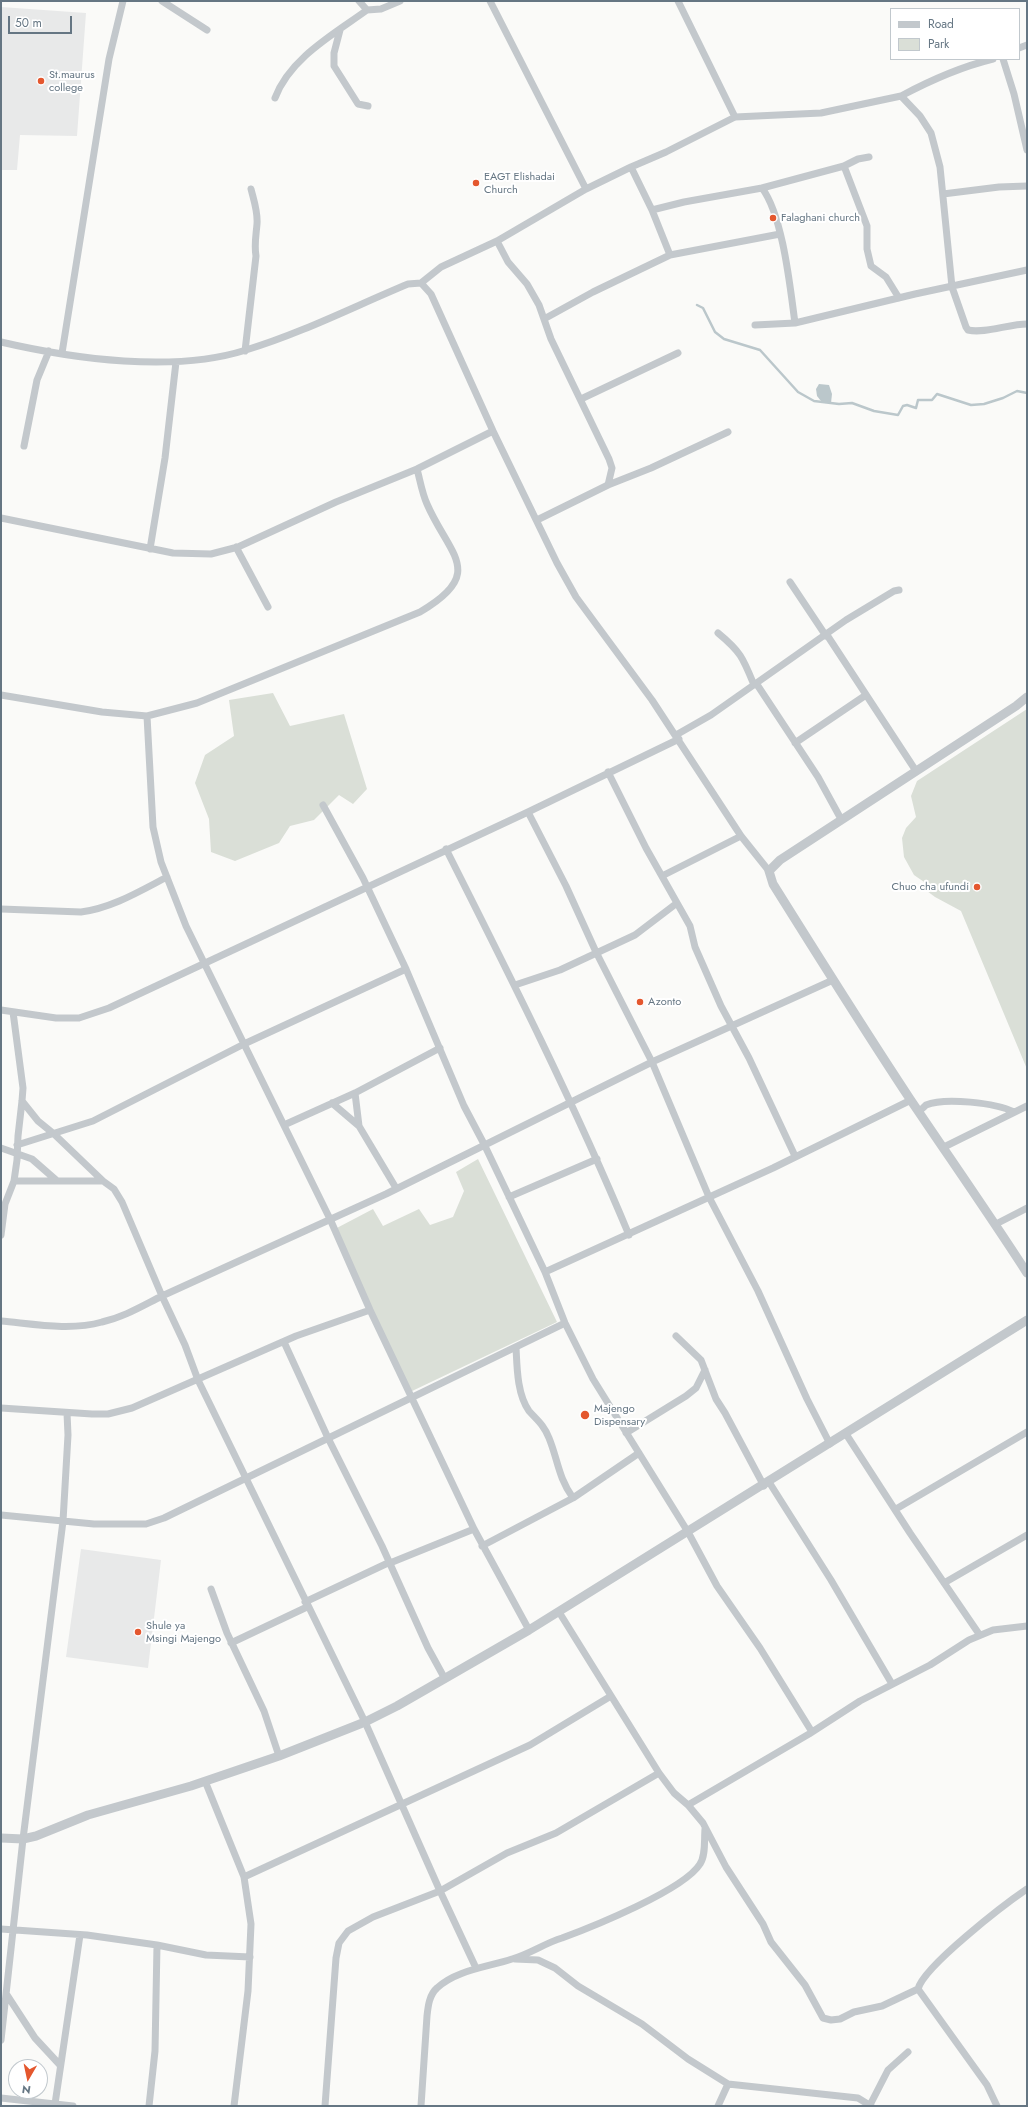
<!DOCTYPE html>
<style>
body{margin:0}
#map{position:relative;width:1028px;height:2107px;overflow:hidden;background:#fafaf8;font-family:Jost,sans-serif}
canvas{display:block}
.frame{position:absolute;inset:0;border:2px solid #657683;pointer-events:none}
.legend{position:absolute;left:890px;top:8px;width:130px;height:52px;box-sizing:border-box;background:#fff;border:1px solid #c1c8cd;margin:0;padding:5px 7px;list-style:none;font-size:12px;color:#657683}
.legend li{display:flex;align-items:center;gap:8px;height:20px}
.legend b{width:20px;border:1px solid #c1c8cd}
.north{position:absolute;left:8px;top:2059px;width:40px;height:40px;box-sizing:border-box;background:#fff;border:1px solid #c1c8cd;border-radius:50%;rotate:189deg;font-size:11px;font-weight:700;line-height:16px;text-align:center;color:#657683}
.north::after{content:'';display:block;margin:auto;width:14px;height:18px;background:#e4572e;clip-path:polygon(50% 0,100% 100%,50% 72%,0 100%)}
.scale{position:absolute;left:8px;top:16px;width:64px;height:18px;box-sizing:border-box;border:2px solid #657683;border-top:0;padding-left:5px;font-size:12px;line-height:14px;white-space:nowrap;color:#657683;-webkit-text-stroke:3px #fff;paint-order:stroke}
</style>
<div id="map">
<canvas width="1028" height="2107"></canvas>
<div class="frame"></div>
<ul class="legend">
<li><b style="height:5px;background:#c3c8cc"></b>Road</li>
<li><b style="height:11px;background:#dadfd7"></b>Park</li>
</ul>
<div class="north">N</div>
<div class="scale">50 m</div>
</div>
<script>
const ctx = document.querySelector('canvas').getContext('2d');
ctx.lineJoin = 'round';
function fill(path, color) { ctx.fillStyle = color; ctx.fill(path, 'evenodd'); }
function trace(path, color, width, dash) { ctx.strokeStyle = color; ctx.lineWidth = width; ctx.lineCap = dash ? 'butt' : 'round'; ctx.setLineDash(dash || []); ctx.stroke(path); }
function drawText(font, color, halo, rows, align = 'center') {
  ctx.font = font + ' Jost,sans-serif'; ctx.lineWidth = 4; ctx.setLineDash([]); ctx.textBaseline = 'middle'; ctx.strokeStyle = halo; ctx.fillStyle = color; for (const [text, x, y, turn = 0] of rows) {
    ctx.save(); ctx.translate(x, y); ctx.rotate((+turn || 0) * Math.PI / 180); ctx.textAlign = isNaN(turn) ? turn : align; if (halo) ctx.strokeText(text, 0, 0); ctx.fillText(text, 0, 0); ctx.restore();
  }
}
const built = new Path2D(`
 M1 7 86 13 77 136 20 135 17 170H1Z
 M81 1549 161 1560 148 1668 66 1657Z`);
const green = new Path2D(`
 M273 693 290 726 344 714 367 789 353 804 339 795 314 820 290 826 279 843 235 861 211 852 209 819 195 783 205 755 234 736 229 700Z
 M1027 709V1069L961 911 935 897 927 891V884L914 875 904 857 902 838 906 828 916 817 911 796 917 781Z
 M478 1159 557 1322 410 1392 333 1230 373 1209 383 1226 419 1209 430 1225 453 1217 464 1191 456 1172Z`);
const water = new Path2D(`
 M819 384 829 385 832 394 831 403 821 401 817 396 816 389Z`);
const stream = new Path2D(`
 M697 305 703 308 715 332 724 339 760 350 798 392 814 401 839 404 852 403 874 411 898 415 903 406 907 405 916 408 918 400H932L937 394 971 405 984 404 1003 398 1017 391 1027 393`);
const minor = new Path2D(`
 M162 1 207 30
 M359 1 367 10 381 9 400 1
 M490 1 586 189
 M678 1 735 117
 M340 30 334 53V66L358 104 368 106
 M1019 48 1027 45
 M1003 59 1014 94 1027 150
 M901 96C931 80 960 67 993 59
 M275 98C290 58 334 34 367 10
 M844 166 867 226V249L871 266 886 277 899 298
 M762 188C783 216 790 287 795 323
 M943 194 999 187 1027 186
 M652 210 684 202 762 188 844 166 858 159 869 157
 M497 241 508 262 527 284 539 305 551 339 609 459 612 468 608 485
 M670 255 780 234
 M421 283 441 267 497 241 586 189 631 167 666 152 735 117 821 113 901 96 920 116 931 133 940 167 952 287 966 327 968 330C984 334 1009 324 1027 324
 M544 319 593 292 670 255 652 210 631 167
 M755 325 795 323 915 294 1027 270
 M1 342C74 359 174 373 246 350 302 333 355 306 408 284L421 283 431 294 493 431 557 563 576 597 652 700 741 836 769 871
 M245 351 256 256C254 245 256 236 257 224 258 212 254 201 251 189
 M62 353 109 59 123 1
 M581 399 678 353
 M24 446 37 380 49 351
 M1 518 173 553 211 554 238 547 336 502 417 469 493 431
 M537 520 608 485 651 468 728 432
 M236 547 268 607
 M150 549 165 458 176 362
 M790 582 826 636
 M718 633C741 652 743 658 754 685
 M827 635 916 771
 M756 683 818 777 841 819
 M1 695 102 712 147 716 197 703 420 612C487 573 449 555 427 504 422 493 420 480 417 469
 M147 716 153 827 161 862 186 926 330 1219 370 1310 474 1529 529 1630
 M676 735 711 715 846 620 894 591 899 590
 M795 743 866 695
 M608 772 646 848 690 926 695 947 721 1006 749 1058 795 1156
 M323 805 363 878 406 969 464 1106 484 1144 545 1272 565 1323 593 1379 688 1532 717 1586 760 1648 812 1732
 M528 812 566 886 596 952 652 1062 709 1197 758 1291 807 1399 830 1444
 M446 849C510 976 574 1103 629 1235
 M662 876 741 836
 M1 909 81 912C112 908 140 891 167 877
 M515 985 560 970 635 935 677 903
 M1 1010 56 1018H79L109 1008 528 812 679 739
 M355 1093 359 1126 396 1188
 M22 1101 38 1121 54 1134 103 1181
 M332 1103 359 1126
 M919 1111C921 1110 924 1107 926 1105 945 1097 996 1103 1014 1112
 M284 1125 355 1093 440 1048
 M17 1145 93 1121 244 1044 406 969
 M944 1147 1027 1106
 M1 1148 32 1159 56 1180
 M14 1181H103L114 1189 122 1202 162 1296 185 1345 198 1380 365 1722 440 1891 476 1968
 M509 1197 597 1159
 M996 1224 1027 1208
 M1 1235 5 1204 14 1181 17 1160 18 1136 22 1101 23 1088 13 1012
 M545 1272 773 1168 911 1100
 M1 1321C34 1324 70 1331 102 1322 124 1317 142 1306 162 1296L386 1194 652 1062 833 980
 M676 1336 701 1360 716 1399 725 1413 764 1486
 M284 1342 328 1438 382 1546 428 1648 445 1679
 M516 1347C517 1367 517 1394 529 1411 537 1420 544 1425 549 1438 558 1460 558 1477 573 1498
 M1 1408 92 1414H108L132 1408 296 1336 370 1310
 M626 1433 686 1396 696 1388 705 1370
 M846 1434 910 1533 979 1634
 M769 1482 831 1580 892 1684
 M896 1509 1027 1432
 M1 1515 94 1524H146L164 1518 565 1323
 M482 1546 573 1498 639 1453
 M390 1563 474 1529
 M944 1583 1027 1535
 M211 1589 227 1633 264 1711 279 1756
 M305 1602 390 1562
 M559 1612 659 1773 674 1793 688 1805 703 1823 726 1867 763 1924 771 1942 805 1985 823 2018 831 2020 840 2019 854 2012 882 2006 918 1989
 M231 1643 307 1607
 M205 1781 244 1877 251 1924 248 1991 234 2106
 M688 1805 809 1734 860 1701 930 1665 969 1640 993 1630 1027 1626
 M244 1877 530 1745 611 1696
 M1 1929 87 1935 157 1945 206 1955 250 1957
 M515 1959 538 1960 555 1968 578 1986 642 2024 688 2059 728 2084 858 2098 871 2106
 M7 1995 35 2038 60 2065
 M1 2040 23 1839 63 1521 68 1435 67 1413
 M1 2098 73 2106
 M55 2104 80 1935
 M870 2105 888 2070 908 2052
 M149 2106 155 2051 157 1945
 M325 2106 336 1958 339 1943 348 1931 373 1917 440 1891 507 1853 556 1833 659 1773
 M421 2106 427 2016C428 2007 429 1995 437 1988 456 1970 488 1967 512 1959 530 1954 545 1943 562 1938 592 1927 684 1890 700 1864 706 1855 704 1840 705 1829
 M718 2106 728 2084
 M997 2106 987 2085 918 1989C924 1966 1005 1904 1027 1889`);
const tertiary = new Path2D(`
 M1027 697 1016 706 780 860 769 871 773 884C818 956 863 1028 910 1099 949 1157 989 1214 1027 1273
 M1 1838 23 1839 36 1836 88 1815 191 1786 279 1756 365 1722 397 1706 529 1630 1027 1320`);
const markers = [
 [41,81,4,"#e4572e"],
 [476,183,4,"#e4572e"],
 [773,218,4,"#e4572e"],
 [977,887,4,"#e4572e"],
 [640,1002,4,"#e4572e"],
 [585,1415,5,"#e4572e"],
 [138,1632,4,"#e4572e"]
];
const poiNames = [
 ["St.maurus",49,75],
 ["college",49,88],
 ["EAGT Elishadai",484,177],
 ["Church",484,190],
 ["Falaghani church",781,218],
 ["Chuo cha ufundi",969,887,"right"],
 ["Azonto",648,1002],
 ["Majengo",594,1409],
 ["Dispensary",594,1422],
 ["Shule ya",146,1626],
 ["Msingi Majengo",146,1639]
];
fill(built, '#e8e9e9');
fill(green, '#dadfd7');
fill(water, '#bbc7cb');
trace(stream, '#bbc7cb', 2.5);
trace(minor, '#c3c8cc', 7);
trace(tertiary, '#c3c8cc', 9);
for (const [x, y, r, color] of markers) { const dot = new Path2D(); dot.arc(x, y, r, 0, 2 * Math.PI); ctx.fillStyle = color; ctx.fill(dot); trace(dot, '#fff', 1.5); }
drawText('11px', '#657683', '#fff', poiNames, 'left');
</script>
